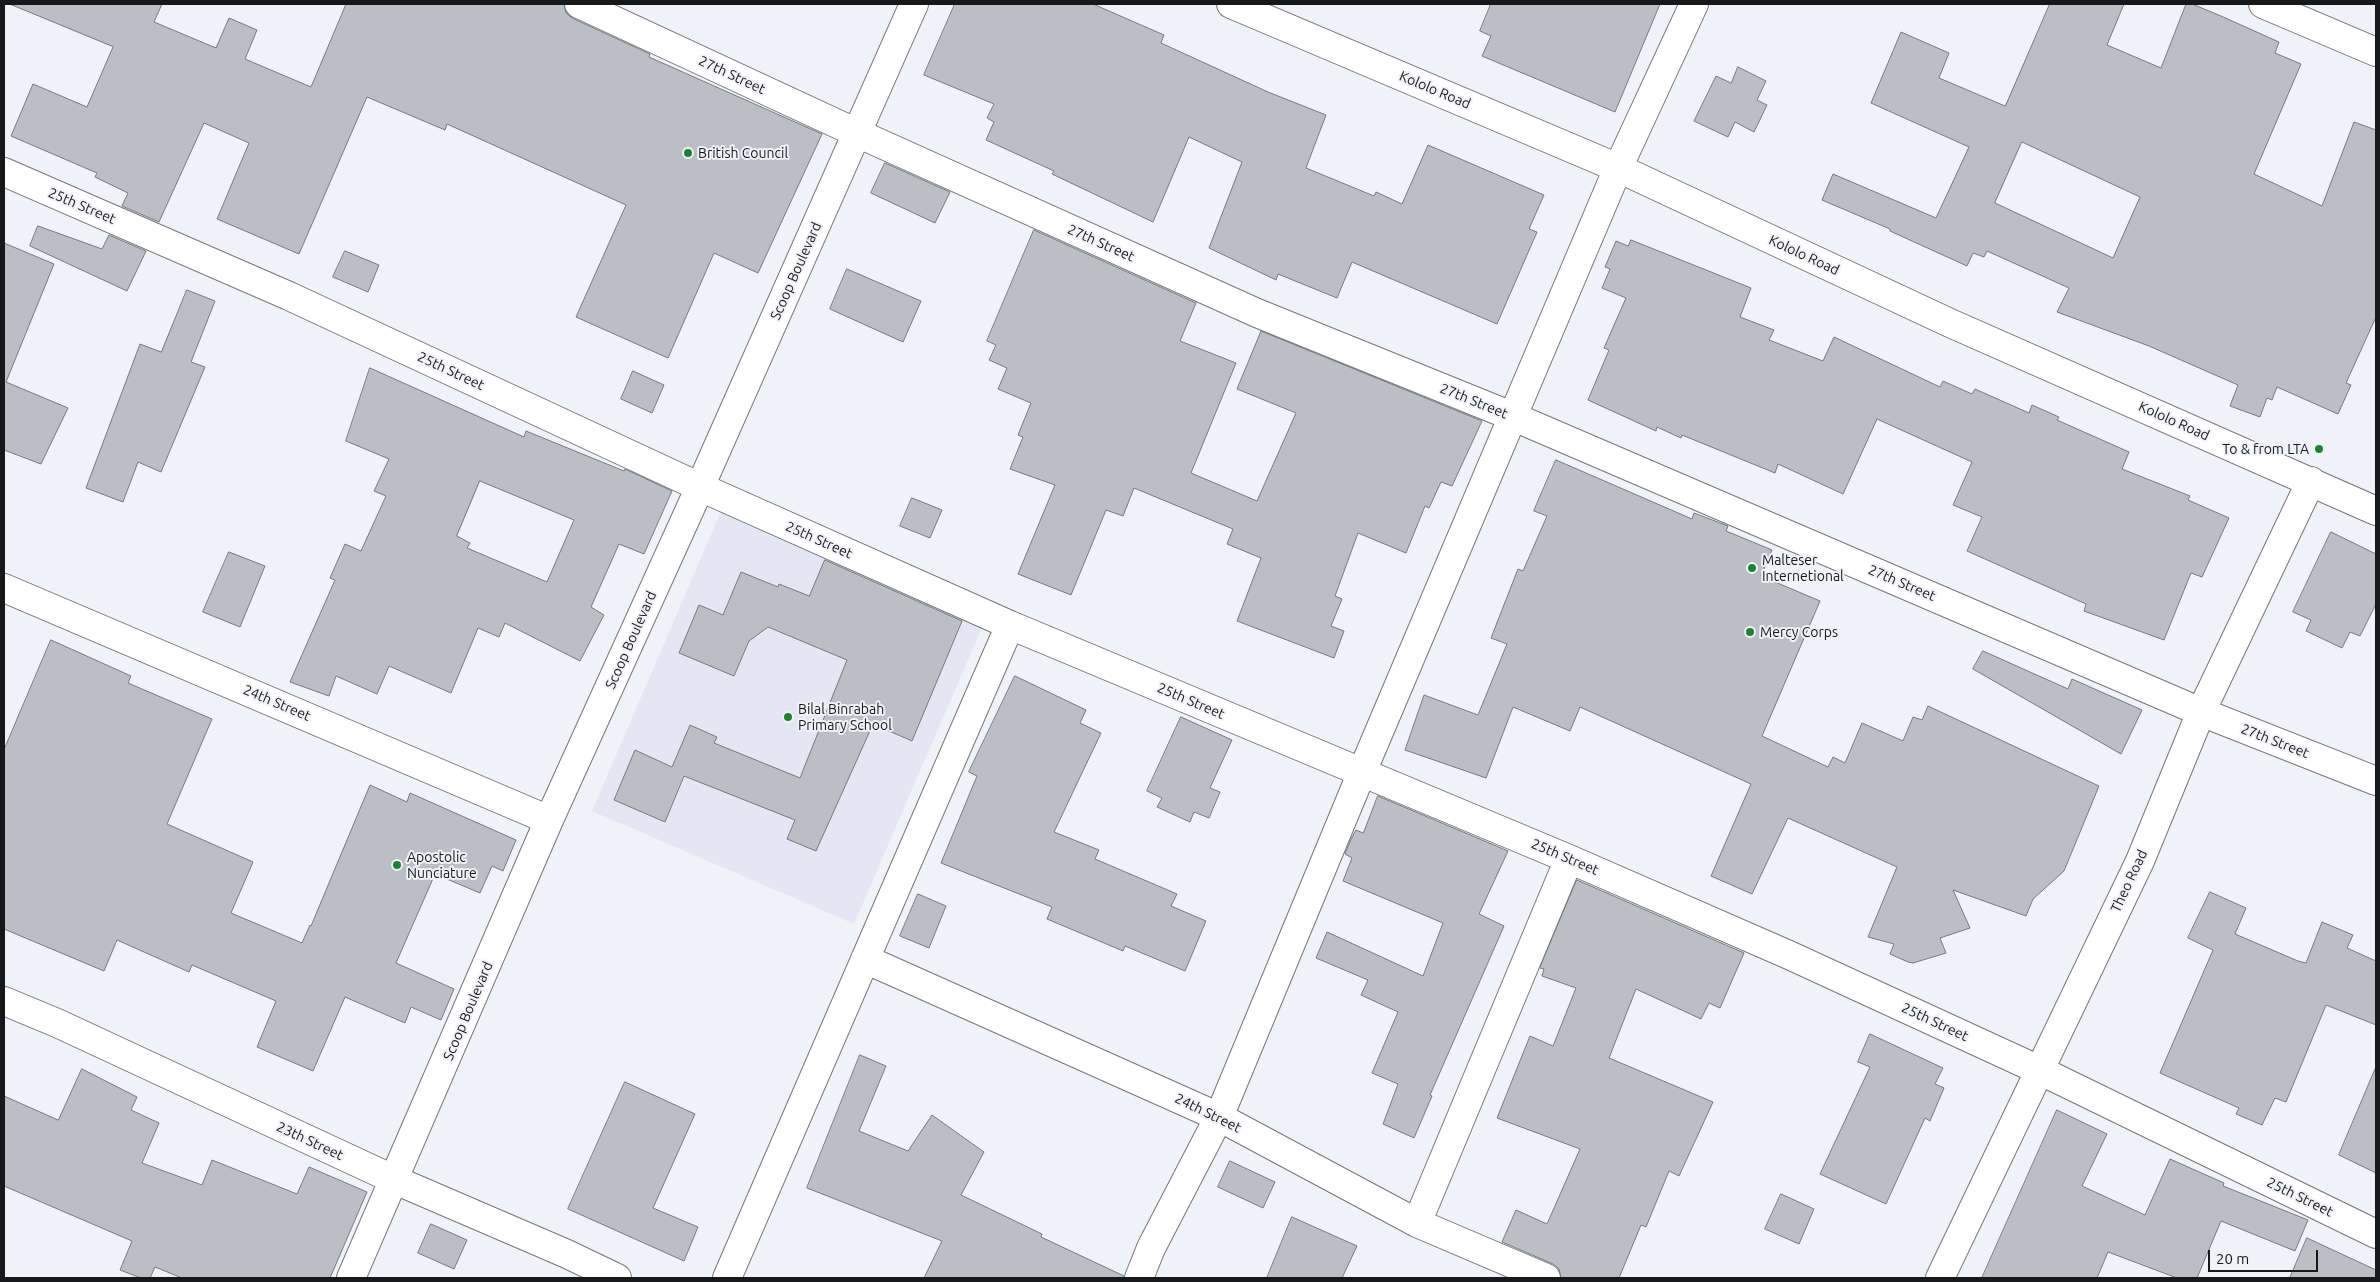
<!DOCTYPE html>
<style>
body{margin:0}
#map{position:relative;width:2380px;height:1282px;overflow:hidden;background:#f1f2f8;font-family:Ubuntu,sans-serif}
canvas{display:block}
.frame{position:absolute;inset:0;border:5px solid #171819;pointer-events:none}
.scale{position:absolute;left:2208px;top:1250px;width:110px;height:22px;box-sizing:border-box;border:2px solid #171819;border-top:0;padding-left:6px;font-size:15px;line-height:18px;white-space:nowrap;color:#171819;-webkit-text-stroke:4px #f1f2f8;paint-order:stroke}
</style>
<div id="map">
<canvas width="2380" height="1282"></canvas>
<div class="frame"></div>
<div class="scale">20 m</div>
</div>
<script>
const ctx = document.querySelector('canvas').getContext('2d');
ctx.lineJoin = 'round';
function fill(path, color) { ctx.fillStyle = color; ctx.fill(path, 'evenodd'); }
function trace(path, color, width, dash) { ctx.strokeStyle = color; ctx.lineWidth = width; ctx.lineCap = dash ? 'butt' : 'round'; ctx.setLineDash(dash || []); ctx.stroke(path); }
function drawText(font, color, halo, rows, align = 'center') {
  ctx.font = font + ' Ubuntu,sans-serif'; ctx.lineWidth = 4; ctx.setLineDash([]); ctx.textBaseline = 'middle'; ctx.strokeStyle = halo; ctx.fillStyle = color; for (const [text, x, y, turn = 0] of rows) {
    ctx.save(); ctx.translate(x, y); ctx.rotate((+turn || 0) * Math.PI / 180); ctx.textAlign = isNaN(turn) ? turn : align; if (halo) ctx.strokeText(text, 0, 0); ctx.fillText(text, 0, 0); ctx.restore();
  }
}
const built = new Path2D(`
 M722 509 984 623 854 924 592 811Z`);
const building = new Path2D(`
 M10 4H162L154 22 216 48 229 18 257 30 245 59 311 87 346 4H564L566 13 572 18 650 54 649 57 822 134 758 273 714 253 668 358 576 317 626 205 447 124 445 130 367 97 299 254 217 219 249 143 204 123 159 222 122 206 128 193 95 177 97 173 11 136 33 84 87 107 113 47Z
 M955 4H1093L1164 35 1161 43 1268 92 1326 115 1306 168 1374 196 1376 192 1402 204 1428 145 1544 195 1529 229 1537 232 1497 324 1352 262 1337 298 1278 274 1276 280 1209 248 1242 162 1189 137 1153 222 1052 174 1054 171 986 140 994 122 987 118 994 104 924 75Z
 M1491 4H1660L1615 112 1482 56 1491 36 1480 31Z
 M2050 4H2124L2107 45 2161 68 2186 4H2192L2221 16 2279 42 2275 53 2301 64 2254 174 2322 206 2354 122 2376 130V317L2346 383 2351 385 2338 414 2277 387 2272 400 2267 398 2260 417 2230 406 2238 385 2149 346 2057 312 2069 288 1987 251 1984 257 1973 253 1967 266 1890 231V229L1822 200 1833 174 1936 218 1969 147 1871 103 1901 32 1949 53 1939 78 2005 106ZM2022 142 2140 197 2113 258 1995 203Z
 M1738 67 1766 81 1757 100 1767 105 1754 132 1735 122 1728 137 1694 121 1716 76 1731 83Z
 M885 163 950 192 935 223 871 193Z
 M38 226 102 249 109 235 146 251 127 291 30 246Z
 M1034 230 1196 303 1180 341 1236 363 1191 473 1257 501 1296 413 1237 389 1261 331 1482 421 1452 486 1441 482 1429 508 1425 506 1406 553 1358 533 1335 596 1342 599 1331 626 1344 631 1334 658 1237 621 1261 558 1227 544 1233 529 1134 488 1123 516 1106 510 1071 595 1018 574 1055 485 1010 469 1023 437 1018 435 1031 403 998 389 1007 368 989 360 996 345 987 341Z
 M1631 240 1751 288 1740 317 1774 330 1769 340 1823 361 1834 337 1940 387 1943 381 1972 394 1975 389 2029 413 2032 405 2059 417 2057 420 2129 452 2122 469 2190 496 2188 500 2229 518 2202 577 2191 573 2164 640 2084 611 2086 604 1967 551 1982 517 1953 505 1972 462 1877 419 1843 494 1778 464 1775 473 1682 435 1681 438 1657 427 1656 431 1588 400 1609 350 1604 348 1626 298 1602 288 1610 269 1605 267 1616 241 1628 246Z
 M4 243 54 264 6 382 68 408 41 464 4 450Z
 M345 251 379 265 368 292 333 277Z
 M847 269 921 301 903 342 830 309Z
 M187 290 215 301 191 362 205 367 161 472 138 462 123 502 86 488 140 344 161 352Z
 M370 368 524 437 526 431 624 471 625 469 672 491 644 554 619 544 591 607 604 615 580 661 505 623 499 637 478 628 451 693 389 666 377 694 336 676 329 696 290 682 335 580 330 578 345 544 361 551 386 496 374 491 389 459 346 441ZM480 481 574 520 547 582 467 548 470 543 457 536Z
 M633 371 664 385 652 413 621 399Z
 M1556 460 1692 519 1694 513 1728 526 1726 531 1772 550 1761 576 1820 601 1762 736 1828 767 1833 757 1845 763 1862 723 1903 741 1913 717 1922 720 1928 706 2099 786 2064 871 2033 899 2026 916 1953 890 1970 928 1940 938 1946 953 1913 963 1908 962 1890 954 1894 944 1868 937 1897 867 1788 818 1752 894 1711 876 1751 784 1580 707 1570 731 1513 707 1486 778 1405 750 1424 695 1478 715 1507 644 1491 638 1518 569 1523 571 1547 516 1534 511Z
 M912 498 942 510 930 538 900 526Z
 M2331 532 2376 554V604L2360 636 2350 632 2342 648 2306 631 2311 620 2293 612Z
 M229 552 265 566 240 627 203 612Z
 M825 560 962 621 912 741 873 724 816 851 787 839 795 820 684 776 665 822 614 800 635 750 672 767 690 725 717 737 714 743 800 778 847 660 768 627 749 641 734 676 679 653 699 605 723 615 741 572 778 587 779 584 809 596Z
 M51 640 131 676 128 683 212 719 167 824 253 862 231 913 302 943 310 925 311 926 370 785 407 802 410 793 516 840 503 871 492 866 480 893 435 874 396 963 454 989 441 1020 411 1007 405 1023 345 997 313 1071 257 1047 276 1001 192 965 189 972 117 940 104 971 4 929V750Z
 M1983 651 2068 689 2072 679 2142 710 2121 754 1973 669Z
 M1015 676 1086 710 1080 723 1101 733 1054 832 1099 850 1095 859 1177 894 1171 906 1206 921 1185 971 1125 946 1123 951 1047 919 1052 907 941 863 977 776 969 772Z
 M1181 717 1232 740 1210 788 1220 792 1209 818 1194 812 1190 822 1157 807 1162 798 1147 791Z
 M1378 796 1508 851 1479 914 1504 926 1430 1095 1432 1096 1414 1138 1383 1124 1398 1084 1372 1073 1398 1012 1361 995 1368 980 1316 958 1327 932 1423 976 1443 923 1343 881 1352 858 1345 854 1351 839 1356 830 1363 833Z
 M1577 880 1744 953 1720 1008 1709 1003 1701 1019 1636 989 1609 1058 1713 1102 1679 1176 1669 1171 1646 1227 1641 1225 1619 1278H1561L1559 1269 1553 1264 1502 1242 1516 1210 1547 1224 1580 1149 1497 1118 1530 1036 1553 1046 1576 988 1542 976 1544 969 1540 968Z
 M2210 892 2246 908 2235 934 2298 961 2306 963 2322 922 2353 935 2347 948 2376 961V1025L2326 1005 2286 1102 2275 1098 2262 1125 2236 1114 2239 1108 2160 1073 2213 950 2188 938Z
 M918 894 946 906 929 948 900 936Z
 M1870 1034 1943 1068 1935 1084 1944 1088 1930 1121 1925 1118 1886 1204 1820 1174 1870 1067 1858 1062Z
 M860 1055 886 1066 859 1131 908 1151 932 1115 984 1152 961 1195 1042 1234 1041 1237 1124 1276V1278H924L942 1241 807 1188Z
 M2376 1067V1173L2339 1155Z
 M82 1069 137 1097 131 1110 159 1123 142 1163 202 1185 212 1160 297 1194 309 1167 367 1192 330 1278H182L155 1267 150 1278H141L120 1270 132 1241 4 1186V1096L58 1120Z
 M625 1082 695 1114 653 1208 698 1227 684 1261 568 1209Z
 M2057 1110 2107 1134 2082 1186 2145 1215 2170 1159 2224 1183 2223 1186 2308 1220 2295 1251 2221 1221 2197 1278H2177L2108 1252 2097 1278H1982Z
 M1230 1161 1275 1182 1263 1208 1218 1187Z
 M1781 1194 1814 1209 1799 1244 1765 1229Z
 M1292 1217 1357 1246 1342 1278H1267Z
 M431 1224 467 1240 454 1269 418 1253Z
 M2307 1238 2376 1270V1278H2290Z`);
const minor = new Path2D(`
 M579 4 857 133 1257 313 1514 417 2201 712 2376 781
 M2263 4 2376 52
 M4 172 289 296 700 487 1010 625 1569 859 1789 955 2039 1070 2376 1234
 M4 588 549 820
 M865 959 1219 1117 1417 1223 1546 1278
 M4 1001 57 1023 395 1180 567 1254 617 1278
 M1417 1223 1569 859
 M351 1278 549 820 700 487 914 4
 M727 1278 1010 625
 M1139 1278 1151 1248 1219 1117 1362 772 1618 168 1694 4
 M1940 1278 2140 861 2201 712 2311 481`);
const tertiary = new Path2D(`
 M1231 4 1618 168 1950 323 2376 511`);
const markers = [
 [688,153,5,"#208134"],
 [2319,449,5,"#208134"],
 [1752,568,5,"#208134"],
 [1750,632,5,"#208134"],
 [788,717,5,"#208134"],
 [397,865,5,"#208134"]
];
const streetNames = [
 ["27th Street",732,75,25],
 ["Kololo Road",1435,90,23],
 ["25th Street",82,206,23],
 ["27th Street",1101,243,24],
 ["Kololo Road",1804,255,25],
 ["Scoop Boulevard",796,271,-66],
 ["25th Street",451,371,25],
 ["27th Street",1474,401,22],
 ["Kololo Road",2174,421,24],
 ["25th Street",819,540,24],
 ["27th Street",1902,583,23],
 ["Scoop Boulevard",631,640,-66],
 ["25th Street",1191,701,23],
 ["24th Street",277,703,23],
 ["27th Street",2275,741,21],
 ["25th Street",1565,857,23],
 ["Theo Road",2129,881,-65],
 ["Scoop Boulevard",468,1011,-67],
 ["25th Street",1935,1022,25],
 ["24th Street",1208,1113,26],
 ["23th Street",310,1141,25],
 ["25th Street",2300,1197,26]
];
const poiNames = [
 ["British Council",698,153],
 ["To & from LTA",2309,449,"right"],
 ["Malteser",1762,560],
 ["Internetional",1762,576],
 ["Mercy Corps",1760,632],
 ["Bilal Binrabah",798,709],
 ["Primary School",798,725],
 ["Apostolic",407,857],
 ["Nunciature",407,873]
];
fill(built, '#e4e6f3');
fill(building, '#bbbec3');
trace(building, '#76797e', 1);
trace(minor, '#75767b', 30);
trace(tertiary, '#75767b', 30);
trace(minor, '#fff', 28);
trace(tertiary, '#fff', 28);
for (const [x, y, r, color] of markers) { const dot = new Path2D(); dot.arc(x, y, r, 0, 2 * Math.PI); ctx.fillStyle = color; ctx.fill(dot); trace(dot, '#f1f2f8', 2); }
drawText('14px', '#171819', '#f1f2f8', streetNames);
drawText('14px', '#171819', '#f1f2f8', poiNames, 'left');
</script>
